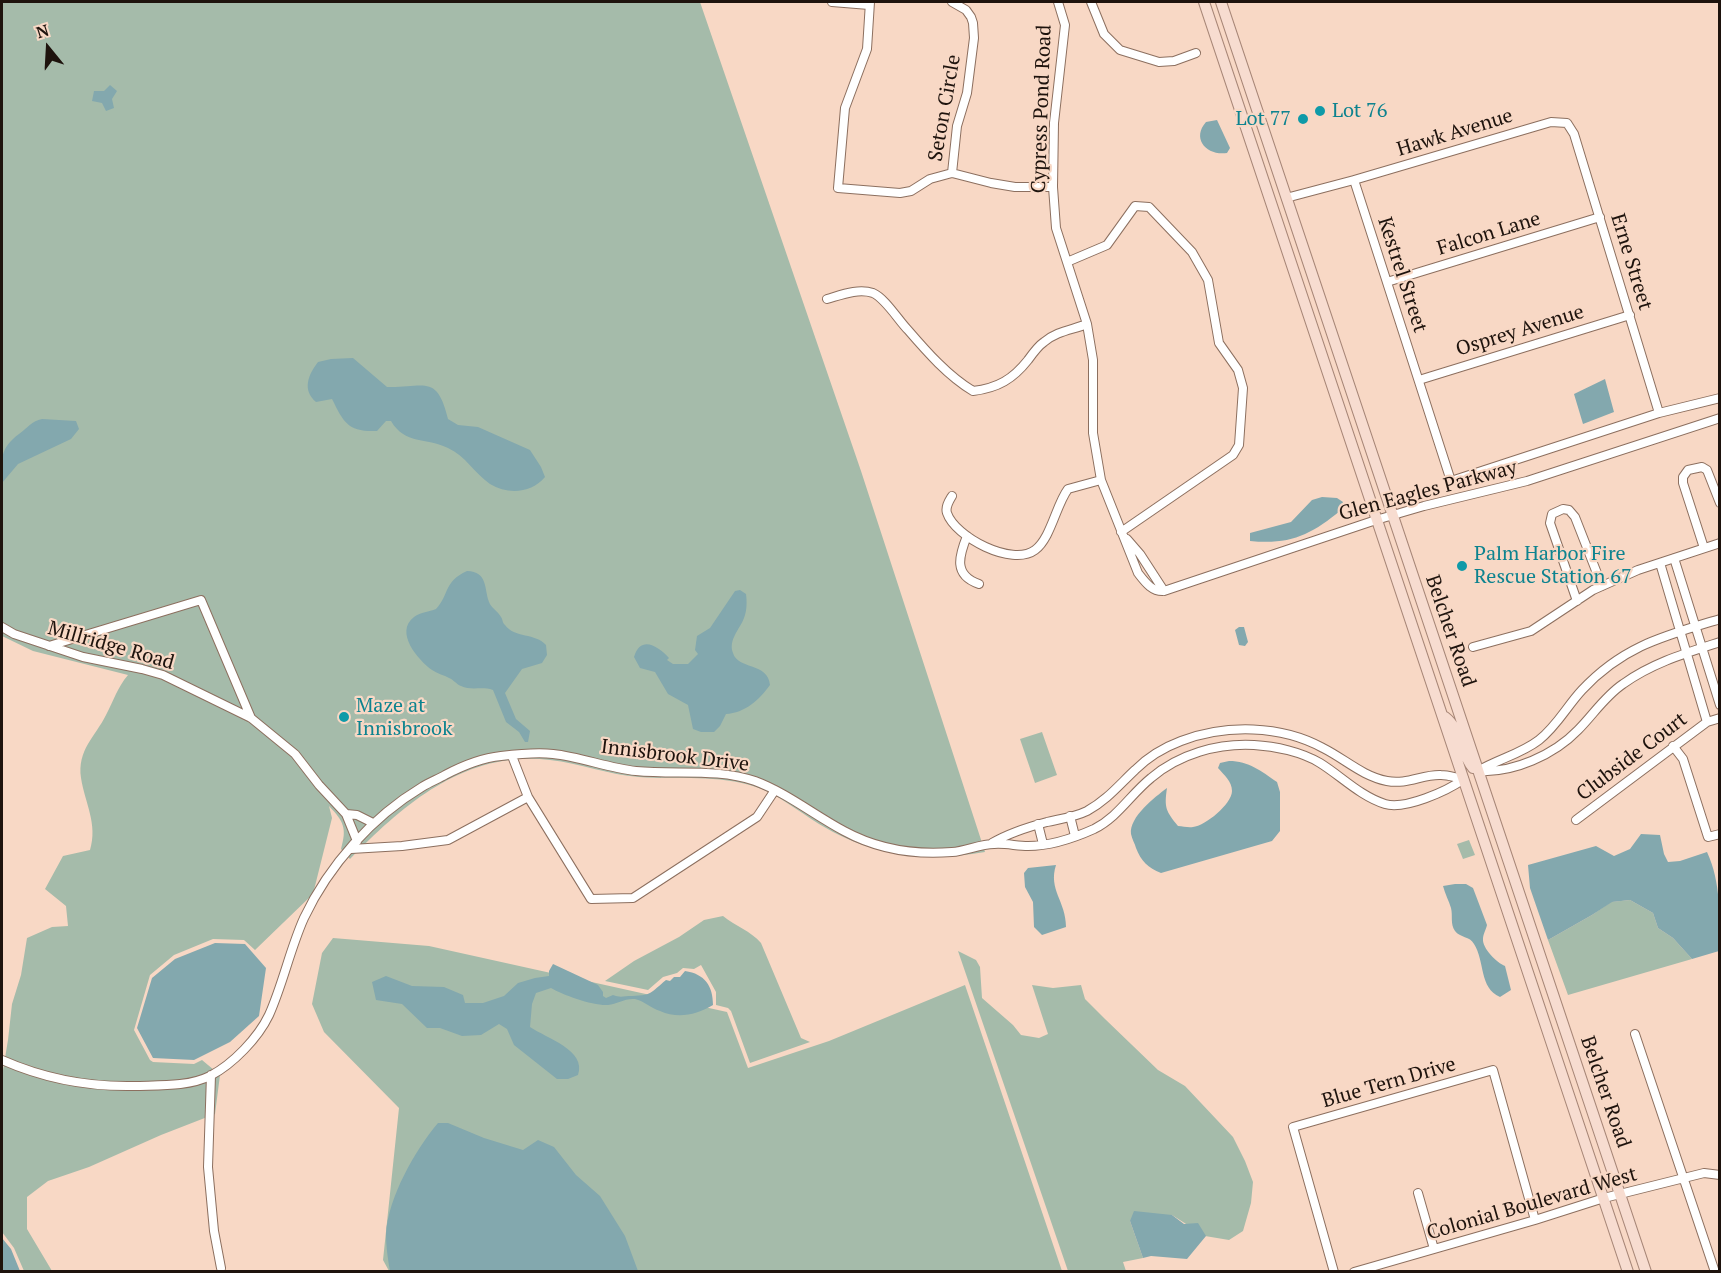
<!DOCTYPE html>
<style>
body{margin:0}
#map{position:relative;width:1721px;height:1273px;overflow:hidden;background:#f8d8c5;font-family:"PT Serif",serif}
canvas{display:block}
.frame{position:absolute;inset:0;border:3px solid #1e130d;pointer-events:none}
.north{position:absolute;left:18px;top:18px;width:60px;height:60px;-webkit-text-stroke:4px #f8d8c5;paint-order:stroke;rotate:342deg;font-size:16px;font-weight:700;line-height:24px;text-align:center;color:#1e130d}
.north::after{content:'';display:block;margin:auto;width:21px;height:27px;background:#1e130d;clip-path:polygon(50% 0,100% 100%,50% 72%,0 100%)}
</style>
<div id="map">
<canvas width="1721" height="1273"></canvas>
<div class="frame"></div>
<div class="north">N</div>
</div>
<script>
const ctx = document.querySelector('canvas').getContext('2d');
ctx.lineJoin = 'round';
function fill(path, color) { ctx.fillStyle = color; ctx.fill(path, 'evenodd'); }
function trace(path, color, width, dash) { ctx.strokeStyle = color; ctx.lineWidth = width; ctx.lineCap = dash ? 'butt' : 'round'; ctx.setLineDash(dash || []); ctx.stroke(path); }
function drawText(font, color, halo, rows, align = 'center') {
  ctx.font = font + ' "PT Serif",serif'; ctx.lineWidth = 4.5; ctx.setLineDash([]); ctx.textBaseline = 'middle'; ctx.strokeStyle = halo; ctx.fillStyle = color; for (const [text, x, y, turn = 0] of rows) {
    ctx.save(); ctx.translate(x, y); ctx.rotate((+turn || 0) * Math.PI / 180); ctx.textAlign = isNaN(turn) ? turn : align; if (halo) ctx.strokeText(text, 0, 0); ctx.fillText(text, 0, 0); ctx.restore();
  }
}
const green = new Path2D(`
 M2 2H700L861 471 985 852C924 863 872 856 819 824 798 811 779 795 756 787 718 774 679 780 639 777 609 775 580 763 550 760 466 750 405 803 350 859L341 849C347 828 344 822 329 806L332 818 313 894 255 950 244 940 213 939 174 955 150 975 134 1030 150 1060 153 1062 194 1064 202 1060 220 1075 215 1114 161 1135 89 1167 48 1181 27 1197V1229L52 1271H24L14 1248 2 1232V1076L8 1040 12 1004 21 975 27 938 52 927 68 926 66 906 45 889 63 856 90 850C98 824 85 803 81 778 77 750 95 737 106 715 114 700 117 688 128 675L33 651 2 636Z
 M1042 732 1057 775 1035 783 1020 739Z
 M1469 840 1475 855 1463 859 1457 844Z
 M1630 900 1653 913 1658 928 1673 938 1692 959 1568 995 1548 940 1592 915 1611 902Z
 M723 916C735 926 751 931 761 943L801 1038 810 1042 750 1063 731 1011 728 1008 716 1005V992L701 965 694 969 683 968 677 973 663 977 648 990 605 981 634 961 679 937 704 920Z
 M333 938 429 946 727 1012 748 1068 829 1041 965 985 1062 1271H389L383 1260 399 1108 324 1032 312 1004 322 953Z
 M958 951 976 960 980 967 982 998 1013 1025 1021 1035 1039 1038 1048 1034 1032 985 1053 988 1081 985 1085 999 1105 1019 1158 1070 1185 1086 1233 1137 1245 1161 1253 1182 1251 1203 1243 1231 1229 1240 1205 1236 1172 1215 1130 1221 1143 1258 1123 1262 1126 1271H1068Z`);
const water = new Path2D(`
 M110 85 117 91 112 99 114 108 106 111 102 103 92 101 94 91H104Z
 M1217 120 1230 148 1227 153C1207 156 1191 139 1206 122Z
 M353 358 387 387C424 388 437 373 448 419L458 425 478 427 530 450 541 467 545 477C532 493 508 495 490 484 474 473 466 456 448 448 426 437 405 445 391 421H386L377 431C348 432 344 423 332 399L316 402C302 390 308 375 318 362L331 359Z
 M1605 379 1614 412 1583 424 1574 394Z
 M42 419 76 421 79 429 71 439 18 464 2 483C1 459 0 448 19 434 27 428 32 421 42 419Z
 M1322 497 1337 498 1343 502 1341 510C1311 535 1290 545 1250 541V533L1291 522 1312 500Z
 M467 571C488 572 484 588 489 602 491 608 498 611 501 617 503 620 502 622 505 625 514 638 536 633 546 645L547 655 542 663 522 669 505 693 516 719 530 731 528 742H525L519 732 506 722 493 690C482 686 471 691 461 686 456 684 454 680 449 678 444 675 438 674 432 670 418 660 394 632 414 617 421 612 429 612 436 609 450 594 443 582 467 571Z
 M740 590 746 594C747 601 747 611 744 618 740 629 728 640 733 653 738 670 768 662 770 685 759 700 745 713 726 714L720 726 714 732H701L693 729 688 705 668 694 655 672 640 668 634 657C641 634 659 647 669 658L667 660 673 664H688L698 654 695 650 697 636 710 628 735 591Z
 M1239 627H1244L1248 642 1245 646 1239 645 1235 630Z
 M1229 761C1249 761 1261 771 1277 782L1280 792V831L1272 841 1161 873C1148 868 1141 861 1136 848 1135 844 1132 839 1131 834 1129 817 1155 797 1167 788 1164 808 1166 811 1178 826 1183 826 1188 828 1193 827 1205 826 1232 804 1232 791 1232 781 1224 775 1218 768L1220 763Z
 M1641 834 1660 835 1664 854 1668 862 1680 861 1707 852C1721 882 1720 917 1719 951L1692 959 1673 938 1658 928 1653 913 1630 900 1612 902 1592 915 1548 940 1530 888 1528 865 1596 846 1614 856 1630 849Z
 M1056 865C1048 890 1066 901 1066 927L1042 935 1034 927 1033 902 1025 887 1024 873 1028 868Z
 M1455 884H1466L1473 888 1487 925C1486 930 1483 934 1483 939 1482 948 1497 963 1505 966L1511 990 1500 997C1479 988 1485 961 1474 944 1470 936 1460 938 1455 931 1450 924 1453 916 1451 908 1449 901 1445 894 1443 886Z
 M215 943 245 944 266 968 259 1016 230 1042 194 1060 153 1058 137 1028 152 978 175 959Z
 M553 964 598 985 603 992V996L606 998 613 995C620 998 624 996 632 996 653 995 650 993 666 980L670 981 674 977H680L685 971C705 974 713 986 713 1005 696 1015 678 1019 660 1011 651 1008 644 1001 635 999 625 998 617 1004 608 1005 593 1006 563 995 551 988L536 993 532 1004 530 1027C546 1038 587 1050 578 1075L568 1079H557L514 1045 507 1029 499 1024 481 1035 462 1036 440 1028H427L402 1004 376 1000 372 982 386 976 412 986 444 987 463 995 465 1003H483L504 996 518 983 535 978 549 976V971Z
 M438 1123H448L484 1138 523 1150 538 1140 554 1147 576 1175 600 1196 625 1236 638 1271H390C388 1260 386 1246 386 1234 388 1198 415 1150 438 1123Z
 M1134 1211 1172 1215 1184 1224 1198 1223 1206 1236 1187 1259 1151 1256 1143 1258 1130 1221Z
 M2 1238 11 1249 20 1271H2Z`);
const minor = new Path2D(`
 M832 2 869 5
 M870 2 867 49 845 108 838 188 900 193 911 191 930 179 952 173 991 183 1015 187H1053
 M1058 2 1065 25 1054 123 1053 187 1056 228 1087 324 1093 360V433L1101 480 1138 573C1145 582 1152 592 1164 591L1376 520 1424 506 1527 481 1720 418
 M1091 2 1104 34 1120 50 1159 62 1174 61 1196 53
 M952 173 957 126 967 93 974 38 973 23 971 17 966 10 952 2
 M1354 180 1451 481 1659 413 1720 398
 M1286 198 1354 180 1551 122 1567 123 1574 134 1659 413
 M1067 262 1107 245 1135 206 1149 207 1192 252 1208 280 1219 343 1238 370 1243 388 1239 445 1233 455 1121 532
 M1387 282 1600 217
 M827 299C841 295 858 288 873 293 885 298 899 321 908 330 927 352 948 376 973 391 998 388 1013 379 1028 360 1033 353 1038 346 1044 342 1057 331 1072 330 1087 324
 M1419 380 1630 315
 M952 496C949 501 945 507 947 513 955 537 1012 567 1035 550 1051 538 1056 505 1068 489L1101 480
 M967 536C959 556 953 575 979 584
 M1127 539 1140 554 1164 591
 M1704 548 1683 483V477L1688 470 1702 467 1707 470 1720 503
 M1674 558 1720 705
 M1660 563 1707 722
 M1577 601 1550 523 1552 514 1563 509 1569 510 1575 517 1602 586
 M2 627 14 634 83 657 142 669 163 675 251 718 295 754 319 785 346 814 357 841
 M49 646 201 600 251 718
 M1473 647 1531 631 1593 590 1638 570 1720 543
 M1673 746 1683 759 1708 837 1720 834
 M512 756 528 797
 M1478 771C1498 759 1521 754 1539 740 1557 726 1567 706 1582 690 1623 646 1664 636 1720 619
 M1479 771C1513 773 1554 755 1578 730 1593 715 1605 696 1623 684 1652 663 1686 653 1720 642
 M346 814 357 815 373 823
 M1070 816 1075 836
 M1576 820 1707 722 1720 718
 M1038 824 1043 844
 M992 843C1009 833 1028 827 1047 822 1060 819 1075 817 1087 811 1107 800 1119 785 1135 770 1147 758 1165 747 1181 741 1226 724 1281 725 1323 748 1345 759 1362 776 1387 781 1407 785 1423 774 1441 775 1449 775 1456 778 1464 779
 M351 849 402 846 448 840 528 797 591 899 633 898 757 817 775 790
 M1635 1034 1715 1272
 M2 1060C45 1079 87 1087 134 1086 158 1085 188 1087 210 1076 233 1064 258 1038 269 1015 283 984 290 949 304 918 329 865 372 817 422 787 430 782 438 779 445 775 462 766 482 758 501 756 518 754 536 752 553 754 581 757 608 768 636 771 676 775 717 768 755 781 787 793 814 815 844 831 877 849 915 855 952 852 966 851 980 844 994 844 1005 843 1017 846 1028 846 1050 846 1074 838 1094 829 1118 817 1130 795 1151 778 1179 754 1218 743 1254 745 1275 746 1302 752 1320 763 1341 776 1360 796 1385 804 1405 810 1447 791 1464 779
 M211 1075 208 1167 214 1231 221 1268
 M1418 1193 1434 1249
 M1334 1272 1293 1127 1493 1070 1535 1220
 M1354 1272 1535 1220 1604 1198 1704 1173 1720 1175`);
const major = new Path2D(`
 M1204 2 1628 1272
 M1221 2 1646 1272
 M1445 717C1461 729 1460 753 1473 768`);
const markers = [
 [1320,111,6,"#0f9aa8"],
 [1303,119,6,"#0f9aa8"],
 [1462,566,6,"#0f9aa8"],
 [344,717,6,"#0f9aa8"]
];
const streetNames = [
 ["Seton Circle",945,108,-80],
 ["Cypress Pond Road",1042,109,-88],
 ["Hawk Avenue",1455,133,-17],
 ["Falcon Lane",1489,234,-17],
 ["Erne Street",1631,262,73],
 ["Kestrel Street",1402,275,72],
 ["Osprey Avenue",1520,331,-17],
 ["Glen Eagles Parkway",1428,491,-15],
 ["Belcher Road",1450,631,71],
 ["Millridge Road",111,646,16],
 ["Innisbrook Drive",675,756,7],
 ["Clubside Court",1632,757,-37],
 ["Blue Tern Drive",1389,1083,-16],
 ["Belcher Road",1605,1092,71],
 ["Colonial Boulevard West",1532,1204,-16]
];
const cultureNames = [
 ["Lot 76",1332,111],
 ["Lot 77",1291,119,"right"],
 ["Palm Harbor Fire",1474,554],
 ["Rescue Station 67",1474,577],
 ["Maze at",356,706],
 ["Innisbrook",356,729]
];
fill(green, '#a5bbaa');
fill(water, '#83a8ae');
trace(minor, '#8c6f5f', 10);
trace(major, '#a78677', 12);
trace(minor, '#fff', 8);
trace(major, '#f7dcd0', 10);
for (const [x, y, r, color] of markers) { const dot = new Path2D(); dot.arc(x, y, r, 0, 2 * Math.PI); ctx.fillStyle = color; ctx.fill(dot); trace(dot, '#f8d8c5', 2); }
drawText('20px', '#1e130d', '#f8d8c5', streetNames);
drawText('20px', '#0d838f', '#f8d8c5', cultureNames, 'left');
</script>
